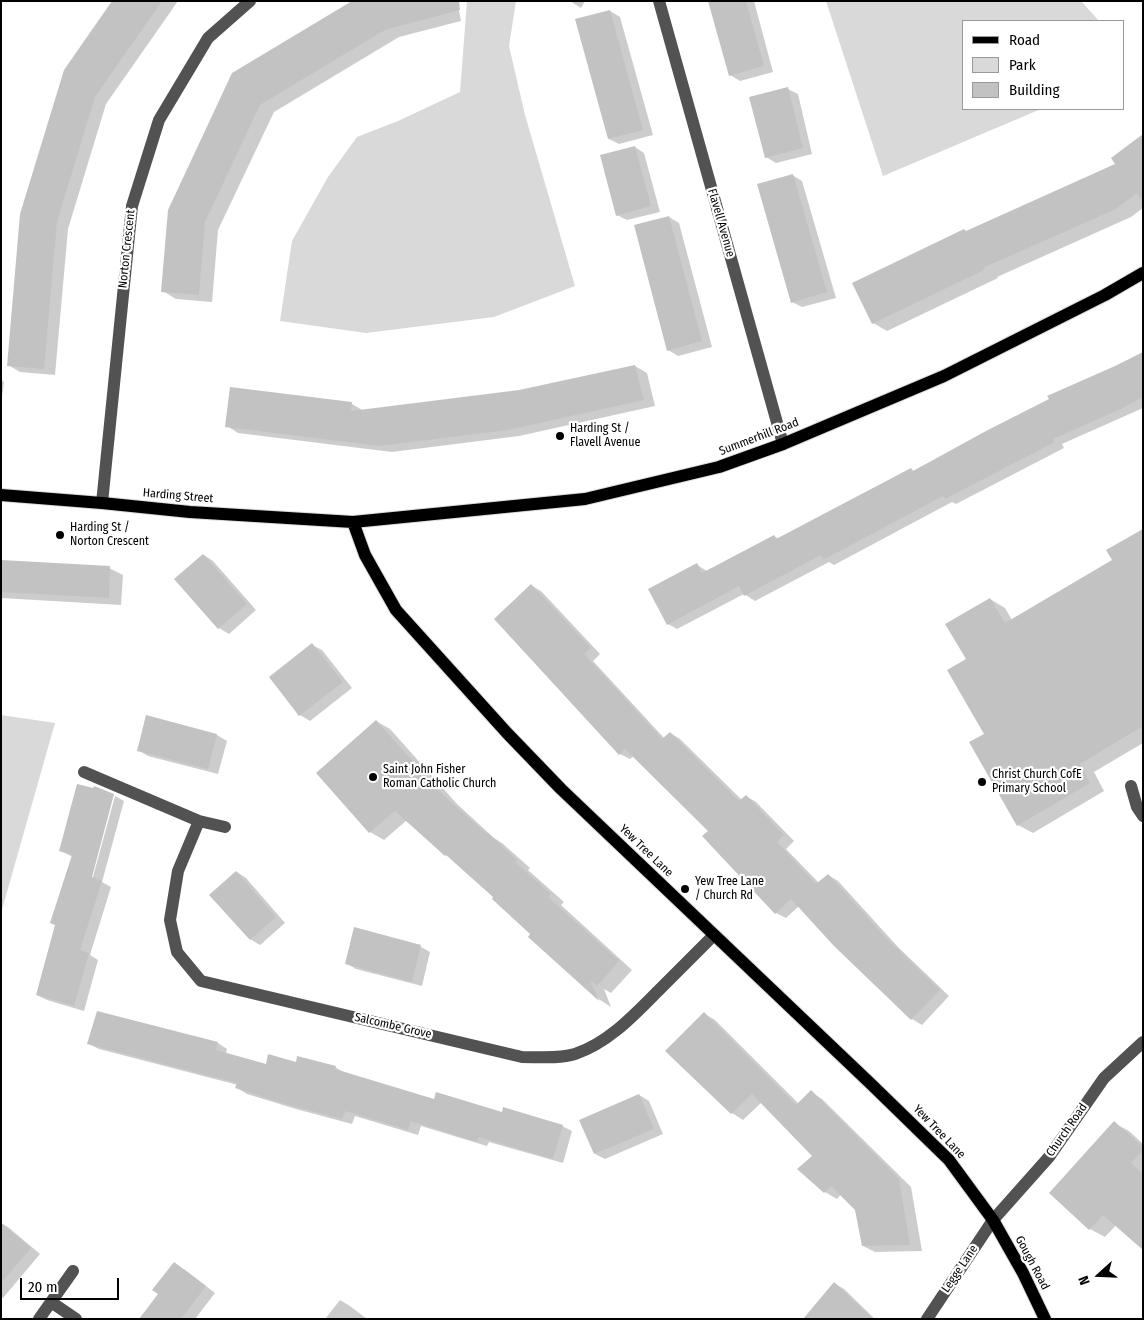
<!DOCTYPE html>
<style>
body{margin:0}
#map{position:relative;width:1144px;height:1320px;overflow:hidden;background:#fff;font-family:"Fira Sans Condensed",sans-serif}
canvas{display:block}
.frame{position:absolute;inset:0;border:2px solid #000;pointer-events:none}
.legend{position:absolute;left:962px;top:20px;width:162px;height:90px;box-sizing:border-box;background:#fff;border:1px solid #999;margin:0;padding:6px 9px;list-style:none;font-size:15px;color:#000}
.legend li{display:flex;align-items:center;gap:10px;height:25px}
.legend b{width:25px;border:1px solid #999}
.north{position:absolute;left:1074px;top:1250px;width:50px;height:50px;-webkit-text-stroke:4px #fff;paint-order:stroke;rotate:250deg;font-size:14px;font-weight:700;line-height:20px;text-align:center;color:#000}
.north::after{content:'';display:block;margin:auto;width:18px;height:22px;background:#000;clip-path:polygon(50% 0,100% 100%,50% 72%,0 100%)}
.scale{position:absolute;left:20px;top:1278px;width:99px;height:22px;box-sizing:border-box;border:2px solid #000;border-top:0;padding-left:6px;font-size:15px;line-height:18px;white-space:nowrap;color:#000;-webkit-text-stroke:4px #fff;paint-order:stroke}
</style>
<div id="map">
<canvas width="1144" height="1320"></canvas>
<div class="frame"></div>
<ul class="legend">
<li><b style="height:6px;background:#000"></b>Road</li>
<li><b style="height:14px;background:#d9d9d9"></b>Park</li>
<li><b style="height:14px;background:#c2c2c2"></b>Building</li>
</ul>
<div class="north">N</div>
<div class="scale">20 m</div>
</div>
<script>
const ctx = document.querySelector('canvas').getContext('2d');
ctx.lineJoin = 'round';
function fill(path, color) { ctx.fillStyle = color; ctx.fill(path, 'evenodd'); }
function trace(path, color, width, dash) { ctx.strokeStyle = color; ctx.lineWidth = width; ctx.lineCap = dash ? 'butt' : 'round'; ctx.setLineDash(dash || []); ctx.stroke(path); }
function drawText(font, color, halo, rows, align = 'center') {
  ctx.font = font + ' "Fira Sans Condensed",sans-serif'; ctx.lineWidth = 4.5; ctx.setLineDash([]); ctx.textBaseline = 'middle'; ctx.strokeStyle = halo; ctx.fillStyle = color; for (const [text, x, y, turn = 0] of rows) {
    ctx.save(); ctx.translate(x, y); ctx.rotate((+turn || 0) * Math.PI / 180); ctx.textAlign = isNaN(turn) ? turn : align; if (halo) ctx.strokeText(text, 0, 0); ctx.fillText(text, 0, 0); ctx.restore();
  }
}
const green = new Path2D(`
 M467 1H516L509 46 525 115 575 286 494 317 366 333 280 321 292 241 328 177 357 137 398 121 460 92Z
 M826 1H1081L1099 21H963V109H1041L883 176Z
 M1 715 55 723 1 913Z`);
const shadow = new Path2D(`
 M113 1H178L106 104 68 229 55 375 20 372 8 365Z
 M457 1 461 21 399 37 274 112 218 230 212 302 176 299 163 291 233 74Z
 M570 1H585L581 8Z
 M709 1H754L773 72 740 81 730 75Z
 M610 11 620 17 653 135 619 144 609 139Z
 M788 89 798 94 812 154 776 163 766 157Z
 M1143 135V208L1131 217 997 277 998 278 887 331 873 323 967 232 1117 165Z
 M635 147 644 153 660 212 627 220 617 215Z
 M792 175 802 181 836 298 802 307 792 302Z
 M669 217 679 223 712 347 678 356 668 350Z
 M1143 353V408L1062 444 1064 448 956 504 952 502 834 565 829 562 755 601 744 594 677 629 668 624 697 565 707 571 774 536 779 539 911 470 915 471Z
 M635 366 647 373 655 406 519 436 392 452 238 433 227 426 352 404 364 411 519 391Z
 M1 380 4 382 1 404Z
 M1143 537V743L1094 772 1104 791 1033 833 1018 825 986 734 968 660 990 599 1005 608 1012 620 1113 561Z
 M204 555 213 561 256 610 229 634 219 628 176 579Z
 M1 561 109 568 123 575 121 605 1 598Z
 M532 586 541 591 600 654 593 661 665 739 670 733 680 739 742 800 746 796 756 802 794 841 786 849 819 883 828 875 838 881 898 947 949 996 922 1025 912 1019 835 945 799 906 786 918 776 913 710 831 634 756 630 759 620 754Z
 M312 645 322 650 352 688 310 721 300 715 271 677Z
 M147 717 217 735 227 741 218 774 148 756 138 750Z
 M376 721 390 729 457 804 494 838 502 843 530 868 528 870 564 902 561 905 632 970 611 993 604 989 611 1007 600 1000 530 937 532 934 495 897 407 820 384 840 370 832 318 773Z
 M78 786 89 883 91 884 115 796 124 801 102 882 111 887 90 955 98 960 84 1011 47 1000 37 995 73 857 61 851Z
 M237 872 246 878 285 923 260 945 250 939Z
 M421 947 430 952 422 986 356 969 346 963Z
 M704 1014 715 1020 799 1104 811 1092 822 1099 911 1187 922 1251 875 1252 863 1246 856 1210 841 1194 837 1199 825 1192 799 1169 813 1156 762 1102 743 1120 732 1113Z
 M218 1043 227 1049 226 1054 266 1066 296 1064 335 1067 345 1073 435 1101 562 1126 572 1131 563 1163 489 1142 487 1146 421 1126 418 1135 355 1116 352 1124 296 1109 247 1094 237 1088 238 1085 99 1049 89 1044Z
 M639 1095 649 1101 663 1134 605 1159 595 1154Z
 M1114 1123 1129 1131 1143 1144V1249L1116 1225 1105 1237 1090 1229Z
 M1 1223 8 1227 40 1254 3 1298 1 1297Z
 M184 1269 215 1293 195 1319H141Z
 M834 1283 844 1289 875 1319H813Z
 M340 1300 350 1306 367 1319H325Z`);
const building = new Path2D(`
 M112 1H162L95 97 57 222 44 369 7 366 20 214 64 70Z
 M352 1H459L460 10 385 30 260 105 205 222 199 295 161 292 168 210 232 73Z
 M708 1H746L764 66 729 76Z
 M610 10 643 130 608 139 575 19Z
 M788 87 803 148 765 158 749 97Z
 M1143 134V201L1137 193 1116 209 983 268 984 270 872 324 852 283 964 229 966 231 1115 164 1111 158Z
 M635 146 651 206 616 216 600 155Z
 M793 174 827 292 791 303 757 184Z
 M669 216 702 341 667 351 634 225Z
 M1143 352V397L1121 409 1053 439 1055 442 945 499 943 496 823 560 821 555 744 596 739 586 667 625 648 589 697 563 702 573 774 535 776 539 911 468 913 471 986 431 1049 399 1047 396 1115 366Z
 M635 365 644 400 508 430 379 446 225 427 230 387 352 402 351 411 519 390Z
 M1143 529V726L1080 764 1090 783 1017 826 969 742 984 734 947 670 966 659 945 624 990 598 1005 623 1112 560 1106 550Z
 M203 554 247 604 218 629 174 579Z
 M1 560 110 566 109 598 1 592Z
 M531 584 591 648 584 654 662 739 670 732 739 801 746 795 784 835 777 842 816 884 828 874 888 940 940 990 911 1020 834 946 791 899 775 914 702 836 708 831 625 749 619 755 494 619Z
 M312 643 343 682 299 716 269 677Z
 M146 715 217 734 208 769 137 751Z
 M376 720 443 795 487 834 488 833 517 860 515 862 551 894 548 897 619 961 597 986 590 980 599 1001 528 937 530 934 492 899 493 897 446 855 445 856 395 811 369 833 316 773Z
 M77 784 93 788 94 786 114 794 92 877 102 881 80 950 89 953 74 1006 36 995 55 925 50 923 72 855 59 851Z
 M236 871 276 917 250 940 209 895Z
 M354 927 421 945 412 982 345 964Z
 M97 1011 218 1042 216 1050 266 1064 268 1054 296 1062 297 1056 336 1066 335 1069 434 1099 436 1092 502 1112 503 1107 563 1125 553 1159 479 1137 477 1142 411 1121 408 1130 345 1111 342 1119 285 1104 235 1088 237 1083 87 1044Z
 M704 1012 796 1105 811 1090 899 1179 910 1245 862 1246 855 1210 831 1186 824 1193 797 1169 812 1156 752 1094 731 1114 665 1051Z
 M639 1094 654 1129 594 1154 579 1120Z
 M1114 1121 1143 1147V1150L1131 1163 1143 1174V1250L1103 1215 1089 1230 1049 1193Z
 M1 1223 31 1248 1 1283Z
 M174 1262 206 1286 181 1319H139L158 1294 152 1290Z
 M834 1282 873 1319H803Z`);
const minor = new Path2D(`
 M659 1 783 444
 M102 503 132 206 159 120 208 38 250 1
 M84 772 199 821 225 827
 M1131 786 1137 807 1143 816
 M199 821 178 871 170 920 177 952 201 981 522 1057C539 1057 559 1059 575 1054 609 1043 636 1013 660 989 678 971 696 953 714 935
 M51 1302 76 1319
 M39 1319 73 1271
 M927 1319 993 1220 1049 1157 1104 1078 1143 1042`);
const major = new Path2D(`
 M1 495 102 503 190 512 353 522 585 499 719 467 783 444 944 376 1105 295 1143 273
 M353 522 365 555 396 610 507 733 561 789 872 1085 949 1160 993 1220 1023 1273 1045 1319`);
const markers = [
 [560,436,5,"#000"],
 [60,535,5,"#000"],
 [373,777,5,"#000"],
 [982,782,5,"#000"],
 [685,889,5,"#000"]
];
const streetNames = [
 ["Flavell Avenue",721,223,74],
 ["Norton Crescent",127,249,-84],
 ["Summerhill Road",759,437,-21],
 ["Harding Street",178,496,5],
 ["Yew Tree Lane",646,851,44],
 ["Salcombe Grove",393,1026,13],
 ["Church Road",1067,1130,-55],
 ["Yew Tree Lane",939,1132,46],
 ["Gough Road",1032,1263,62],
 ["Legge Lane",960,1269,-56]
];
const poiNames = [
 ["Harding St /",570,429],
 ["Flavell Avenue",570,443],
 ["Harding St /",70,528],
 ["Norton Crescent",70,542],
 ["Saint John Fisher",383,770],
 ["Roman Catholic Church",383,784],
 ["Christ Church CofE",992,775],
 ["Primary School",992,789],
 ["Yew Tree Lane",695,882],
 ["/ Church Rd",695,896]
];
fill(green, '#d9d9d9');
fill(shadow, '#0003');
fill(building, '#c2c2c2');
trace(major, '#dbdbdb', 14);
trace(minor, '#525252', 12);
trace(major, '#000', 12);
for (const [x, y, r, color] of markers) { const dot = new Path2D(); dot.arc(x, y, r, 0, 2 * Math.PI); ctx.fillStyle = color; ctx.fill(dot); trace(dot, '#fff', 2); }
drawText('12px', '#000', '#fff', streetNames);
drawText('12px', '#000', '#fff', poiNames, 'left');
</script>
